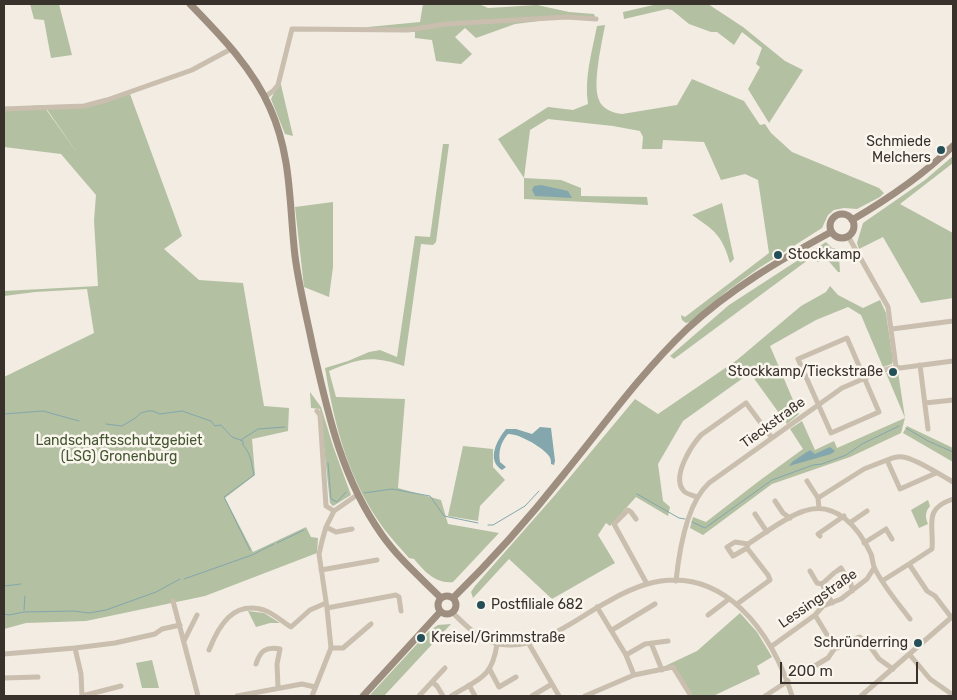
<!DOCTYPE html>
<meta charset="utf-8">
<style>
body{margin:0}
#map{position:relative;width:957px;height:700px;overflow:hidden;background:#f2ece2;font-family:Rubik,sans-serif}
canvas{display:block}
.frame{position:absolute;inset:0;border:5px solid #39312c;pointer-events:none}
.scale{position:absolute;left:780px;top:662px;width:138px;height:22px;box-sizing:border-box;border:2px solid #39312c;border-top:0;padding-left:6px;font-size:15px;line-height:18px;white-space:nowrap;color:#39312c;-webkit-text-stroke:4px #faf6ee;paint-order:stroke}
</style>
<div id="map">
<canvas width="957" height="700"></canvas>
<div class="frame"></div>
<div class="scale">200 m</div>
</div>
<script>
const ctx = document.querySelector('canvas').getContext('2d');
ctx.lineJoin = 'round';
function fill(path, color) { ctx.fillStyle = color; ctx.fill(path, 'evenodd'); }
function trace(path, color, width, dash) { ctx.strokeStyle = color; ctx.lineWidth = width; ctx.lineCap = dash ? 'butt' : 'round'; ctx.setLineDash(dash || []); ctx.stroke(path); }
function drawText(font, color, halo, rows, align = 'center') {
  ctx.font = font + ' Rubik,sans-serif'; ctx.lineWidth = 5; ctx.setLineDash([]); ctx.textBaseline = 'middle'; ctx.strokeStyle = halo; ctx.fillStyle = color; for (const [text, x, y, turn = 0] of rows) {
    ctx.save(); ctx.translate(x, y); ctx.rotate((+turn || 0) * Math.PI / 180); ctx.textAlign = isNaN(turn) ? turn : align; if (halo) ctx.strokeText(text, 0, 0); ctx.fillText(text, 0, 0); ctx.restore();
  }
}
const green = new Path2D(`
 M30 4H59L72 55 51 58 44 20 34 19Z
 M423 4H479L488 8 537 5 569 12 594 14 595 17 555 19 515 24 476 38 465 28 455 37 472 54 461 64 436 61 432 40 415 38V32L369 31 368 27 420 22Z
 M658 4H708L743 27 785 61 803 70 769 123 748 89 760 67 756 64 762 48 742 32 734 45 717 32H711L689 24 672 10 667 9 624 19 623 12Z
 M605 25C602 43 592 84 599 100 602 109 613 113 622 114L677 105 692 79 744 101 760 125 765 124 771 133 792 152 879 188 884 193 880 197 857 209 844 208 834 210 828 215 822 228 759 268 727 291 690 322 686 323 682 320 681 315 685 317 769 253 758 180 745 174 721 180 704 142 663 140 662 149H642L643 137 640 131 613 126 548 119 530 130 524 178 561 180 581 188V196L647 197 648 205 524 199V178L498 139 548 107 573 110 588 104C584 78 592 52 597 26Z
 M280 81 281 85 293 136 285 134 271 99Z
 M130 94 182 236 164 249 199 280 243 283 264 406 289 408 288 431 252 439 255 475 225 498 253 552 306 527 311 537 318 538 317 553 205 596 86 621 26 623 4 629V377L94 333 87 289 35 292 4 296V291L98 286 94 221 96 195 61 154 4 147V108L43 105 80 157 46 108 84 106Z
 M443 144H449L436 242 433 245 421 244 404 366C372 355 360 358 329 371L336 397 405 399 398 488 441 500 448 524 499 533 453 582C436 584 425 572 414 559L409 558C401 549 392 539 384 529 348 479 335 428 325 368L348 361 369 352 380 350 397 357 415 236 430 237Z
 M953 156V163L900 204 953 233V298L921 303 883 237 859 249 857 243 863 223 925 180Z
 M333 202V267L329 297 304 287 295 207Z
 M722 203 734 259 730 263C722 235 715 231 692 215Z
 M826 242 832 248 838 249 841 252 839 257 840 272H838L826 258 818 262 812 257 674 359 670 356 729 305Z
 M830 286 838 295 863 308 880 300 886 313 893 361 892 364 883 367 861 315 848 307 816 320 770 346 799 414 787 424 750 373 683 421 658 464 663 501 670 507 668 516 636 497 610 526 606 523 598 535 615 563 552 599 509 559 473 598 471 592 475 586 555 495 635 399 658 414 737 360 801 306 826 292Z
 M898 372 905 418 901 433 850 457 772 484 703 535 690 528 693 517 706 522 759 481 803 449 790 429 802 421 815 450 834 441 837 448 905 418 886 373Z
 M310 392 321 407 333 446 351 495 333 506 330 503 320 409 311 408Z
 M907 426 953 448V462L903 433Z
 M463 446 493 449V467L505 480 480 506 478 521 448 516Z
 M928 500 930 506C925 512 925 517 928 524L919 528 911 510Z
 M248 611 264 613 280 623H270L256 627Z
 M740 613 757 632 772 657 757 666 760 674 713 696H693L675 668 665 671 663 667 697 651Z
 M451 624 384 696 370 695 429 631 438 625Z
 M152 660 159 688H142L136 663Z`);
const water = new Path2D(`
 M541 185 568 191 572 198 535 196 532 190 534 186Z
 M540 427 551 428 555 461 554 465 551 464C551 461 551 459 549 456 544 448 518 433 508 434 501 442 498 451 500 462L506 467 502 470C486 460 497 440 506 429H516L532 434Z
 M830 447 835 451 831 454 789 466 792 462 810 450 815 454Z`);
const stream = new Path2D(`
 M4 414 43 411 79 421
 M106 424 122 426 134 419 141 413 148 411H153L160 414 182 411 211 421 215 426 221 425 232 437 243 441V445C252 456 251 462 254 475L224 497 250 550
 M906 428 928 441 953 452
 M241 440 258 429 285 427
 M328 463 331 499 337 502 346 492
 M364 493 392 489 430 496 444 516 478 523
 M637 494 679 518 685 519
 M692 522 705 528 772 480 813 465 822 464 846 455 862 444 899 426
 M488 525H493L525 506 539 491
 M277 543 304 530
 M184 579 252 555 274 544
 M4 586 21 584
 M24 610 25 596
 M4 614 9 615 24 612 74 611 89 613 106 610 156 592 180 579`);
const street = new Path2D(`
 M265 97 273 91 278 85 292 29 408 30 446 24 567 17 596 19
 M4 109 84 106 107 100 192 70 231 49
 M848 236 888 307 896 367
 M892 329 953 321
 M847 338 879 412 831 433 798 359Z
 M920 365 928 429
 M925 403 953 400
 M317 411 320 415 326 506 334 511
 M936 473 900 489 887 460C892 458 897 456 903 457 915 458 942 476 953 482
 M807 481 818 498
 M697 497C693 495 685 494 683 490 672 476 691 446 701 435L746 403 772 438
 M775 501 783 513 790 518
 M819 508 818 498 864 469 887 460
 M755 514 767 532
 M636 519 631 512 628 510 614 524 647 584
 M851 522 867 511
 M326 527 336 532 352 529
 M820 536 818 534 844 516
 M864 543 886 529 892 539
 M747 548 733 556 727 547 735 542 748 544
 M321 570 377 560
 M810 571 817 583 822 584
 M837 571 841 568 851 584 852 591
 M676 581C679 552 687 503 709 483L842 388 884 370 896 367 900 368 953 361
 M882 581 909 564
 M173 601 198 696
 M832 603 822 584 834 573
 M737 604 770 580 768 575 747 548 748 544C764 534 787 516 804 511 836 500 859 528 871 554 873 559 872 564 875 569 884 587 898 603 910 619
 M597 607 626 655 634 675
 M327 608 396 595 399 597 401 611
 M452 612C469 629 484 645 509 645 546 646 578 617 609 601 621 594 633 588 647 584 723 563 773 633 792 696
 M708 615 729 599
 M815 615 835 648
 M951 617 935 596 927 591 909 564 932 549C934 524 923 509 953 499
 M612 630 655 604
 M184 641 197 615
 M651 643 662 670
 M529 644 559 696
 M772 646 815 615 823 606 841 599 867 579 874 568
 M75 648 81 674 82 696
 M331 648H343L371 624
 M209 650C219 625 233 601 264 610 273 613 283 622 291 627L310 610 326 603
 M4 654 75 648 115 643 155 634 162 629 180 625
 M626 655 645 644 668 641
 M910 655 930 679 953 695
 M256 664C260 651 266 646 280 649L277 664 278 687
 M813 667 828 658 835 648C843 649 851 639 860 637L869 645 879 659 893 669
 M490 670 499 687 516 677
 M4 678 38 677
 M432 682 437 686 443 696
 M469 685 475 696
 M82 696 121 686
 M237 696 302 684 315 687
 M312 696 331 648 327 608 319 554 322 541 326 527 334 511 357 495
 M419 696 445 668
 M451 696C478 679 492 679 497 644
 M532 696 552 684
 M585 696 634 675 673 667 691 696
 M765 696 788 681
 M861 696 953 616`);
const secondary = new Path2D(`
 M190 4C220 35 252 67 270 108 292 157 289 204 295 256 299 287 307 318 313 348 328 415 342 479 382 535 399 559 420 577 441 598
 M830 226a12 12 0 1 1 24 0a12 12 0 1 1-24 0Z
 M852 220C888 199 923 175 953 146
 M438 605a9 9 0 1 1 18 0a9 9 0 1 1-18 0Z
 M453 598C493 559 530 517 564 474 604 425 641 373 687 329 730 289 780 260 831 232
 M363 696 440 612`);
const markers = [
 [941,150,5,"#244f58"],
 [778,255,5,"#244f58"],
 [893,372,5,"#244f58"],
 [481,605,5,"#244f58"],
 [421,638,5,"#244f58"],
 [918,643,5,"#244f58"]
];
const poiNames = [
 ["Schmiede",931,142],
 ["Melchers",931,158],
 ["Stockkamp",788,255,"left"],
 ["Stockkamp/Tieckstraße",883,372],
 ["Postfiliale 682",491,605,"left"],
 ["Kreisel/Grimmstraße",431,638,"left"],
 ["Schründerring",908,643]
];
const streetNames = [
 ["Tieckstraße",773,423,-36],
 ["Lessingstraße",818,599,-35]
];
const parkNames = [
 ["Landschaftsschutzgebiet",119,441],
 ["(LSG) Gronenburg",119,457]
];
fill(green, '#b3c0a2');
fill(water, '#83a7ad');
trace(stream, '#83a7ad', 1);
trace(street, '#cabeae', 5);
trace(secondary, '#9d8e7f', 7);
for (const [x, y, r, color] of markers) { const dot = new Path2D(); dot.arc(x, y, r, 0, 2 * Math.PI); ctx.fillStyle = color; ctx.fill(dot); trace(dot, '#faf6ee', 2); }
drawText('14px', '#39312c', '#faf6ee', poiNames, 'right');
drawText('14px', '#39312c', '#faf6ee', streetNames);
drawText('14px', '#445631', '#faf6ee', parkNames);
</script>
